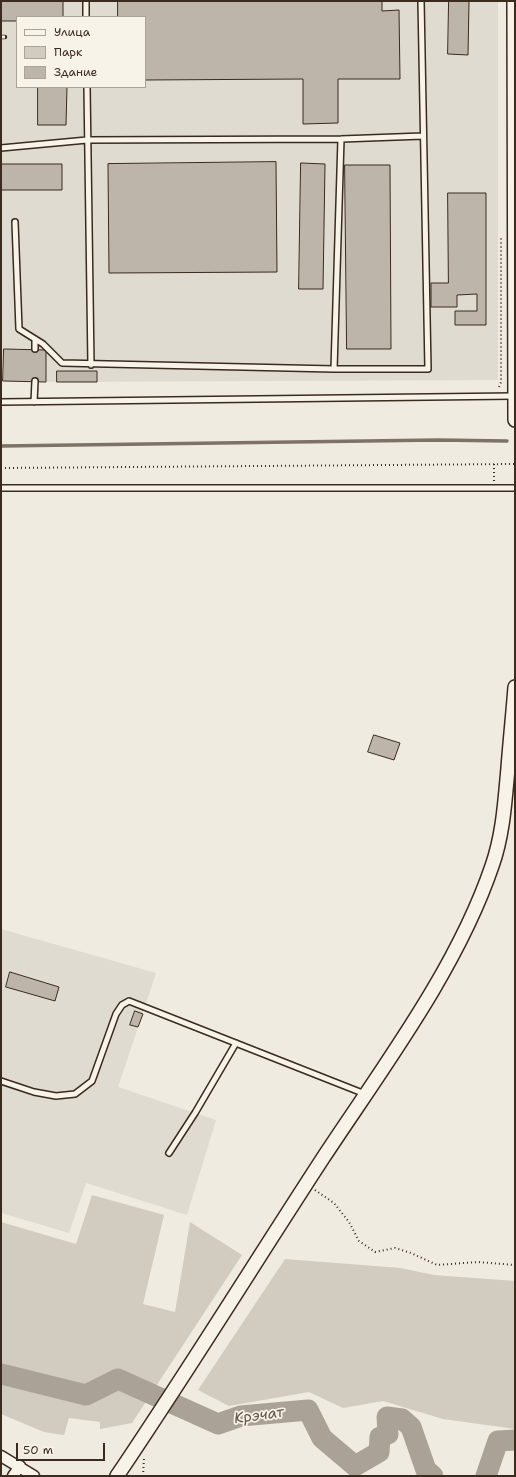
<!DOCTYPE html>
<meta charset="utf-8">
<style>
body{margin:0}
#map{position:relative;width:516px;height:1477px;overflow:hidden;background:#efebe0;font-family:"Shantell Sans",sans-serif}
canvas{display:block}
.frame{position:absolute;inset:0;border:2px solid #3b2a1e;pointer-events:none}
.legend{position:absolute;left:16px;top:16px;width:130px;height:72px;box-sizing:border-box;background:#f7f3e8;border:1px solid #aca397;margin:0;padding:5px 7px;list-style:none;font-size:12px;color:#3b2a1e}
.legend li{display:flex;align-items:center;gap:8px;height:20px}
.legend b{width:20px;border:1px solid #aca397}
.scale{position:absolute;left:16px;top:1443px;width:89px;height:18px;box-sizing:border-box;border:2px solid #3b2a1e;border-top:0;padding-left:5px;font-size:12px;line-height:14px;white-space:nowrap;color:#3b2a1e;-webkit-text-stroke:3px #f7f3e8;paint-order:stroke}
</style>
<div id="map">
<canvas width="516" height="1477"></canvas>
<div class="frame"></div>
<ul class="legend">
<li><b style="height:5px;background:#f7f3e8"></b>Улица</li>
<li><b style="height:11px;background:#d1cbc0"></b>Парк</li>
<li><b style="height:11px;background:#bdb5aa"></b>Здание</li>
</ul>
<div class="scale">50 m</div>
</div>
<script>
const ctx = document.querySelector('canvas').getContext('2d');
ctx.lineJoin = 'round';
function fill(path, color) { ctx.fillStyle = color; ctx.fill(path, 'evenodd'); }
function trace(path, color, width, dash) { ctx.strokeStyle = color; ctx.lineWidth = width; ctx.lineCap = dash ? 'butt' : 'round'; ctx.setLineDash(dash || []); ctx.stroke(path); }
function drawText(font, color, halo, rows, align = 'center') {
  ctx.font = font + ' "Shantell Sans",sans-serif'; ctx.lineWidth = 3.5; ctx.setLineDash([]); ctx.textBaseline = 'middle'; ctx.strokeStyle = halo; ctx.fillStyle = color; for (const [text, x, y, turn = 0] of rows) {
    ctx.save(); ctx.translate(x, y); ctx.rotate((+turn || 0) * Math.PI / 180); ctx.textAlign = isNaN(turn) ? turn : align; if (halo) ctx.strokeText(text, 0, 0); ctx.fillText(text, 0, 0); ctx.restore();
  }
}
const built = new Path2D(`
 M1 1H498V380L57 382 1 380ZM17 17H145V87H17Z
 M1 929 156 973 118 1087 216 1120 187 1215 86 1183 69 1233 1 1213Z`);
const green = new Path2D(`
 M92 1195 164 1215 143 1304 175 1312 190 1222 242 1255 132 1423 100 1429V1422L69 1418 64 1435 44 1432 1 1414V1222L76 1244Z
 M285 1259 400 1268 434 1275 515 1281V1429L443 1419 383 1401 343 1408 309 1392 229 1406 198 1390Z`);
const stream = new Path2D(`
 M1 446 438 440 507 441`);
const river = new Path2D(`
 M1 1374 86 1395 118 1379 218 1424 241 1416 308 1410 322 1438 355 1466 379 1452 380 1437 388 1434 387 1417 402 1419 411 1427 426 1470 433 1476
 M486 1476 498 1441 515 1440`);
const building = new Path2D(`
 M1 1H63V17H17V21H1Z
 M118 1H382V11L399 10 400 79H338V123L303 124V79L145 80V17H118Z
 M449 1H469L468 55 448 54Z
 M38 87H67L66 125H38Z
 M276 162 277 272 109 273 108 164Z
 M301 163 325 164 323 289H299Z
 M1 164H62V190H1Z
 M345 165H390L391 349H347Z
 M448 193H486V325H455V311H477V294L457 295V307H431V283H448Z
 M4 349 46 350V382L3 381Z
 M57 371H97V382H57Z
 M374 735 400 743 394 760 368 752Z
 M10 972 59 987 55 1001 6 987Z
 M135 1011 143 1014 138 1027 130 1025Z`);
const path = new Path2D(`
 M499 387 501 382V238
 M494 464V481
 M1 468 515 464
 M315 1190 334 1203 349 1222 359 1241 375 1252 395 1248 411 1253 437 1265 478 1262 515 1265
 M143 1476 144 1458`);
const service = new Path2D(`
 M86 1V17
 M87 87 91 365
 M1 148 87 140 341 139 423 136
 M15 222 19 329 43 344 62 363 334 369H428L421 1
 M35 339V349
 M334 369 341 139
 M1 402 514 396
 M34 402 35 381
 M1 488H515
 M1 1081 34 1092 56 1096 75 1094 92 1081 116 1014 122 1005 129 1001 365 1094
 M169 1153 195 1113 236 1043`);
const minor = new Path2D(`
 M1 1456 34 1476
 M13 1476 20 1466`);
const tertiary = new Path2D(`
 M514 1 515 420
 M117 1476C188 1371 254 1264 323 1158 383 1067 457 969 492 866 503 835 505 801 508 768 510 741 513 714 515 687`);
const rail = new Path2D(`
 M1 37H5`);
const waterNames = [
 ["Крэчат",259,1416,-8]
];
fill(built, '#e0dbd0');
fill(green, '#d1cbc0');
trace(stream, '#7e7266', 3.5);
trace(river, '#aaa296', 21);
fill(building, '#bdb5aa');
trace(building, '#3b2a1e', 1);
trace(service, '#3b2a1e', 8);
trace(minor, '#3b2a1e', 13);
trace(tertiary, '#3b2a1e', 16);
trace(path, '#3b2a1e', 2, [1, 3]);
trace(service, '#f7f3e8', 5);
trace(minor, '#f7f3e8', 10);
trace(tertiary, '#f7f3e8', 13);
trace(rail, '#3b2a1e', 4.5);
trace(rail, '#f7f3e8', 3, [9]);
drawText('italic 15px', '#625448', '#f7f3e8', waterNames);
</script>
